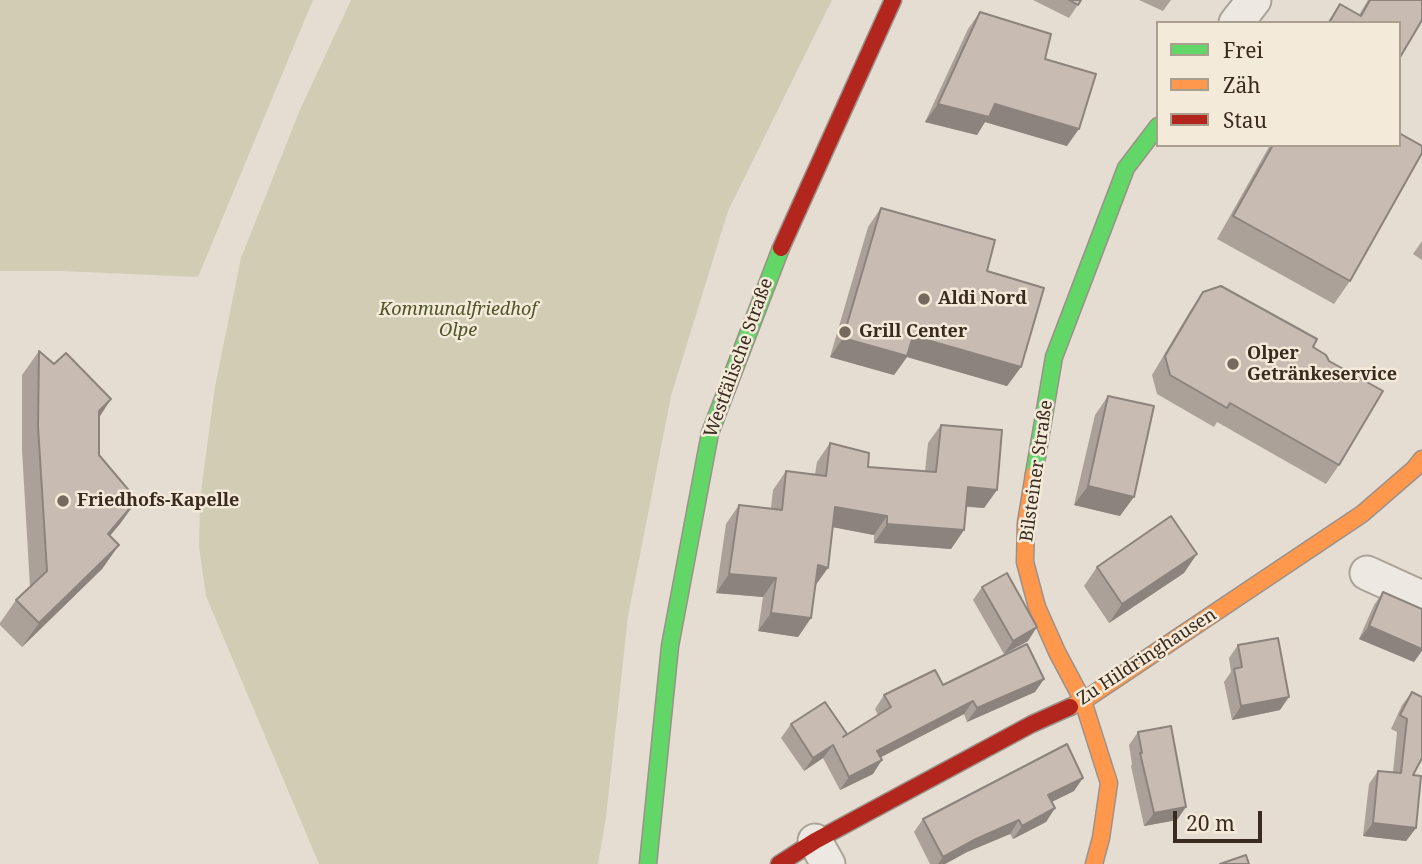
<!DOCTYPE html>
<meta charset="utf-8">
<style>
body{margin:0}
#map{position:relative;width:1422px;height:864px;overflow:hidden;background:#e5ddd1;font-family:"Noto Serif",serif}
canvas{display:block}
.legend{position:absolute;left:1156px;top:21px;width:245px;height:126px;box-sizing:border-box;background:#f4ead9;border:2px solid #aa9e8f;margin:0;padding:9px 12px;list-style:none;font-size:21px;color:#3a2b21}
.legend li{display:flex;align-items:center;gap:14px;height:35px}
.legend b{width:35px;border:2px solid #aa9e8f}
.scale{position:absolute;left:1173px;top:811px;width:89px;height:32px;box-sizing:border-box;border:4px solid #3a2b21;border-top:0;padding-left:9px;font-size:21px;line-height:24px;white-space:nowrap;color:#3a2b21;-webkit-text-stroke:5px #f4ead9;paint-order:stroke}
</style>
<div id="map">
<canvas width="1422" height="864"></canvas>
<ul class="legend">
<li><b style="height:9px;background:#63d668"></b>Frei</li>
<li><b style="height:9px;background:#ff974d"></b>Zäh</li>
<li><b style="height:9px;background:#b3261e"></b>Stau</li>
</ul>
<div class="scale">20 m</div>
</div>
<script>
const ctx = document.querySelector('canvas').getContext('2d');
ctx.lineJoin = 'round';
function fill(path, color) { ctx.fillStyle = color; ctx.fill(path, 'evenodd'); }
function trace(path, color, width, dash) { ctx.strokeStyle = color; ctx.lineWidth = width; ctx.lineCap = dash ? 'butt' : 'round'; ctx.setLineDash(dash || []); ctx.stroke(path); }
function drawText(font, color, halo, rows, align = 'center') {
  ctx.font = font + ' "Noto Serif",serif'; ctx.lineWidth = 5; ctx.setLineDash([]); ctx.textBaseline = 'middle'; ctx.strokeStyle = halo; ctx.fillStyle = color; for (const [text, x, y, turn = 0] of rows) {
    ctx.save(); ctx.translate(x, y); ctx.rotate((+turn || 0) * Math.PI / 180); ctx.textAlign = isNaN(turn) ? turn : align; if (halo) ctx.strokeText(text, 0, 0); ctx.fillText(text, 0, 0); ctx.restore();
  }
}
const cemetery = new Path2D(`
 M0 0H313L198 277 61 271H0Z
 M351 0H832L728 211 671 396 628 616 606 817 598 864H319L206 596 199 547 200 499 215 387 241 258 299 112Z`);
const street = new Path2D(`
 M1236 23 1254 0
 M1367 573 1422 598
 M815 841 828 864`);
const fast = new Path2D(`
 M1034 474 1054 357 1126 168 1158 126
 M648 864 670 646 710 433 781 248`);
const slow = new Path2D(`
 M1034 474 1026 523 1025 562 1037 607 1057 652 1083 701 1109 783 1101 838 1094 864
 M1070 707 1083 701 1362 514 1414 469 1422 459`);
const jam = new Path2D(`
 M781 248 893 0
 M779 864 815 841 1032 724 1070 707`);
const wall = new Path2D(`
 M1033 0H1081L1069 18Z
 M1139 0H1171L1163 11Z
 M1368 0H1422L1399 23H1327L1340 4 1359 15Z
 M980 12 1045 59 1067 146 985 122 977 135 925 122 968 29Z
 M1270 145H1399L1350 281 1334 304 1217 239Z
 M881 208 987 271 1021 367 1007 386 907 357 894 375 830 357 868 227Z
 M1422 241V260L1413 254Z
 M1203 292 1313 347 1339 465 1326 484 1217 422 1214 427 1157 394 1152 375 1190 311Z
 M39 351 99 417V455L137 500 110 536 119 545 102 569 22 647 0 625V623L16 600 30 587 22 450V375Z
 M1108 396 1120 516 1074 505 1095 415Z
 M941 425 997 490 984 508 966 507 964 530 951 549 874 543V535L832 527 815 586 811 618 798 637 758 631 763 597 716 593 726 524 739 505 771 508 773 490 786 471 815 474 817 462 830 443 868 467 925 472 928 443Z
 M1097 567 1184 573 1109 623 1084 586Z
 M982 587 1028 641 1004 654 973 600Z
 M1383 592 1414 662 1359 639 1374 605Z
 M1238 645 1280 710 1232 720 1224 682 1231 672 1229 658Z
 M1044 679 1035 692 967 722 964 714 880 757 873 774 840 790 823 758 804 771 781 738 791 724 847 734 878 715 875 709 884 695 943 685Z
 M1412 692 1413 775 1416 828 1406 841 1363 836 1369 784 1378 771 1393 772 1397 732 1391 729 1402 705Z
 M1138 732 1177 820 1144 826 1131 766 1132 764 1129 745Z
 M1074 791 1052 802 1055 808 1046 822 1013 839 1010 834 967 852 945 864H930L914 832 923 819Z`);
const shadedWall = new Path2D(`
 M938 104H995L1079 129 1067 146 985 122 977 135 925 122Z
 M913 336 1021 367 1007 386 907 357 894 375 830 357 843 338Z
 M111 399 95 424 99 411Z
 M1088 486 1134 497 1120 516 1074 505Z
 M968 487 997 490 984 508 955 505Z
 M137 500 120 524 91 558 108 534Z
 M835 507 887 516 874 535 822 525Z
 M887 524 964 530 951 549 874 543Z
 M119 545 102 569 22 647 39 623Z
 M1197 554 1184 573 1109 623 1122 604Z
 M818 565 828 568 815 586Z
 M729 574 776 578 763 597 716 593Z
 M771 613 811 618 798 637 758 631Z
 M1369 626 1422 649V651L1414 662 1359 639Z
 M1037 627 1028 641 1004 654 1013 641Z
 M1044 679 1035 692 967 722 977 708Z
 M1289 697 1280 710 1232 720 1241 706Z
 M973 701 964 714 868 764 877 751Z
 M833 745 823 758 804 771 813 758Z
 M882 760 873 774 840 790 849 777Z
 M1083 778 1074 791 1039 808 1048 795Z
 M1186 807 1177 820 1144 826 1154 813Z
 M1055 808 1046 822 1013 839 1022 826Z
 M1019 820 1010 834 967 852 945 864H938L943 857 976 839Z
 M1373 823 1416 828 1406 841 1363 836Z`);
const building = new Path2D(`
 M1069 0H1081L1078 5Z
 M1370 0H1422V20L1399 59V23H1329L1340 4 1361 16Z
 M980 12 1051 34 1045 59 1096 74 1079 129 995 104 989 117 938 104Z
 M1399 133 1422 146V153L1350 281 1233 216 1273 145H1399Z
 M881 208 995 240 987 271 1044 288 1021 367 913 336 907 356 843 338Z
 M1221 286 1317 339 1313 347 1326 355 1329 361 1383 391 1339 465 1230 403 1227 408 1170 375 1165 356 1203 292Z
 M39 351 54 364 66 353 111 399 99 411V455L137 500 108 534 119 545 39 623 16 600 47 571 38 426Z
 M1108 396 1154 406 1134 497 1088 486Z
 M941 425 1002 430 997 490 968 487 964 530 887 524V516L835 507 828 568 818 565 811 618 771 613 776 578 729 574 739 505 782 510 786 471 826 476 830 443 869 453 868 467 936 472Z
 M1171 516 1197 554 1122 604 1097 567Z
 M1007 573 1037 627 1013 641 982 587Z
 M1383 592 1422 609V649L1369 626Z
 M1278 638 1289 697 1241 706 1234 669 1242 667 1238 645Z
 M1027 644 1044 679 977 708 973 701 877 751 882 760 849 777 833 745 813 758 791 724 825 702 847 734 843 737 891 707 884 695 935 670 943 685Z
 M1412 692 1422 697V758L1413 775 1421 776 1416 828 1373 823 1378 771 1401 773 1407 719 1400 715Z
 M1171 726 1186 807 1154 813 1140 753H1142L1138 732Z
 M1067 744 1083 778 1048 795 1055 808 1022 826 1019 820 976 839 943 857 923 819Z
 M1246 855 1249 864H1220Z`);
const markers = [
 [924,299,7,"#76695f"],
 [845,332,7,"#76695f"],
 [1233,364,7,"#76695f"],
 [63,501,7,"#76695f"]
];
const poiNames = [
 ["Aldi Nord",938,299],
 ["Grill Center",859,332],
 ["Olper",1247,354],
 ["Getränkeservice",1247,375],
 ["Friedhofs-Kapelle",77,501]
];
const parkNames = [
 ["Kommunalfriedhof",458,310],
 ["Olpe",458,331]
];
const streetNames = [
 ["Westfälische Straße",739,358,-70],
 ["Bilsteiner Straße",1037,471,-82],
 ["Zu Hildringhausen",1147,657,-33]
];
fill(cemetery, '#d0cdb4');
trace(street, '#aba399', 37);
trace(fast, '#9a928a', 19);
trace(slow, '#9a928a', 19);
trace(jam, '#9a928a', 19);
trace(street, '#ede9e2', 33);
trace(fast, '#63d668', 16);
trace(slow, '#ff974d', 16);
trace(jam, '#b3261e', 16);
fill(wall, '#aca199');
fill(shadedWall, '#8c837d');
fill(building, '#c8bbb2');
trace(building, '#8c837d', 2);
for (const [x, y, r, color] of markers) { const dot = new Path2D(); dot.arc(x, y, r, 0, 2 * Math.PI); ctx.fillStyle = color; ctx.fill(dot); trace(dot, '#f4ead9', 2.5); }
drawText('bold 18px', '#3a2b21', '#f4ead9', poiNames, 'left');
drawText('italic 18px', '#4d5529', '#f4ead9', parkNames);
drawText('18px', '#3a2b21', '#f4ead9', streetNames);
</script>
